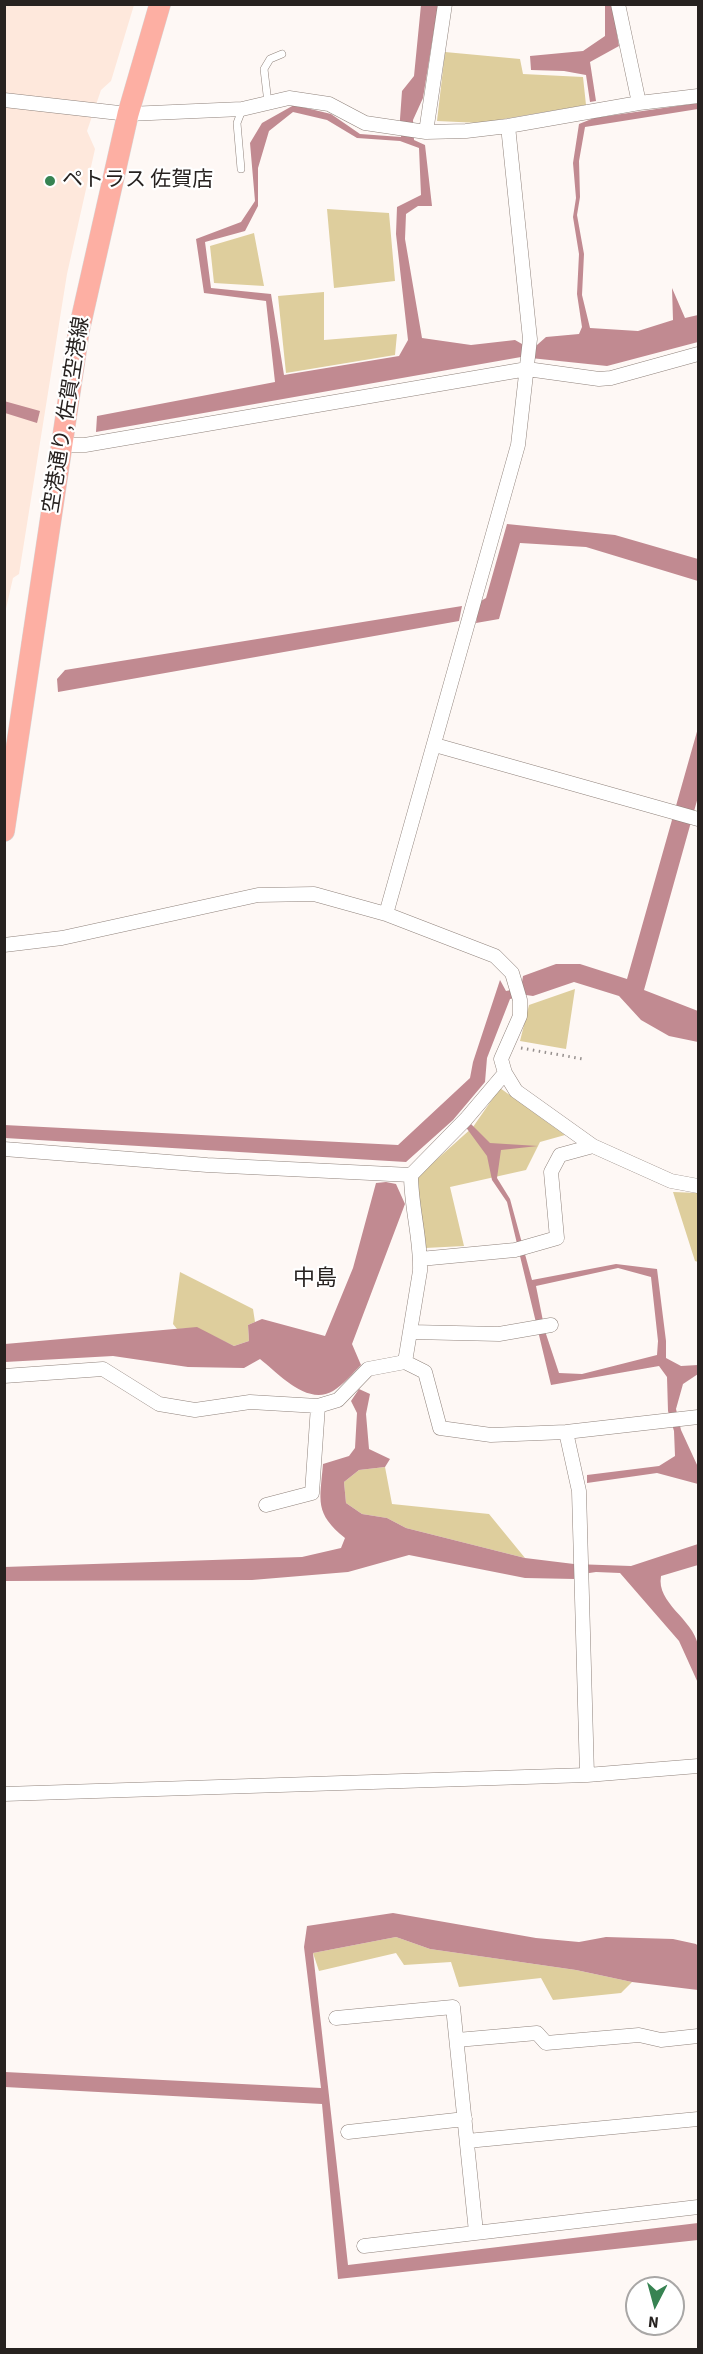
<!DOCTYPE html>
<meta charset="utf-8">
<style>
body{margin:0}
#map{position:relative;width:703px;height:2354px;overflow:hidden;background:#fef8f5;font-family:"Source Sans 3",sans-serif}
canvas{display:block}
.frame{position:absolute;inset:0;border:6px solid #272220;pointer-events:none}
.north{position:absolute;left:625px;top:2276px;width:60px;height:60px;box-sizing:border-box;background:#fff;border:2px solid #a9a7a6;border-radius:50%;rotate:186deg;font-size:16px;font-weight:700;line-height:24px;text-align:center;color:#272220}
.north::after{content:'';display:block;margin:auto;width:21px;height:27px;background:#378352;clip-path:polygon(50% 0,100% 100%,50% 72%,0 100%)}
</style>
<div id="map">
<canvas width="703" height="2354"></canvas>
<div class="frame"></div>
<div class="north">N</div>
</div>
<script>
const ctx = document.querySelector('canvas').getContext('2d');
ctx.lineJoin = 'round';
function fill(path, color) { ctx.fillStyle = color; ctx.fill(path, 'evenodd'); }
function trace(path, color, width, dash) { ctx.strokeStyle = color; ctx.lineWidth = width; ctx.lineCap = dash ? 'butt' : 'round'; ctx.setLineDash(dash || []); ctx.stroke(path); }
function drawText(font, color, halo, rows, align = 'center') {
  ctx.font = font + ' "Source Sans 3","Noto Sans JP",sans-serif'; ctx.lineWidth = 4.5; ctx.setLineDash([]); ctx.textBaseline = 'middle'; ctx.strokeStyle = halo; ctx.fillStyle = color; for (const [text, x, y, turn = 0] of rows) {
    ctx.save(); ctx.translate(x, y); ctx.rotate((+turn || 0) * Math.PI / 180); ctx.textAlign = isNaN(turn) ? turn : align; if (halo) ctx.strokeText(text, 0, 0); ctx.fillText(text, 0, 0); ctx.restore();
  }
}
const built = new Path2D(`
 M5 5H134L111 81 101 90 87 131 95 149 67 274 19 574 13 578 5 613Z`);
const green = new Path2D(`
 M445 52 520 59 523 74 583 77 586 105 480 123 437 121Z
 M327 209 389 213 395 281 334 288Z
 M254 233 264 286 214 283 210 246Z
 M324 292V340L397 334 395 355 286 373 278 296Z
 M575 989 566 1049 520 1041 529 1005Z
 M500 1088 565 1135 540 1142 526 1170 450 1187 464 1246 425 1248 416 1178 473 1127Z
 M673 1192 698 1193V1262L695 1261Z
 M180 1272 253 1309 255 1322 248 1325 249 1341 234 1346 197 1328 177 1329 173 1324Z
 M385 1467 392 1504 489 1514 525 1558 406 1528 387 1518 362 1514 346 1503 344 1482 359 1470Z
 M396 1937 430 1949 576 1970 632 1982 621 1993 553 2000 541 1978 459 1987 451 1962 404 1965 396 1953 319 1971 313 1953Z`);
const water = new Path2D(`
 M421 5H438L423 98 413 120 414 140 425 145 432 206H418L406 214 405 239 422 338 471 345 515 340 522 344 537 345 546 337 579 334 582 327 577 294 579 254 573 217 576 198 573 163 579 124 594 118 698 103V109L585 127 579 161 580 197 577 215 584 254 582 295 590 328 638 331 673 320 672 288 685 318 698 315V342L607 366 521 357 96 432 97 416 275 382 266 301 204 293 196 239 241 222 255 201 250 143 262 123 294 105 331 114 360 134 401 137 400 119 402 91 414 76ZM293 112 327 120 357 138 400 141 419 148 421 195 397 207 396 234 408 340 399 356 284 375 271 294 211 288 205 242 245 231 258 206V168L269 131Z
 M605 5H612L619 46 590 62 596 101 590 102 586 75 564 71 531 70 530 56 583 51 605 36Z
 M4 401 40 411 37 423 5 413Z
 M507 524 615 535 698 559V581L586 547 520 543 499 619 476 623 479 602 486 598Z
 M462 606 459 621 58 692 57 679 65 670Z
 M698 728V797L644 990 698 1011V1042L669 1036 641 1020 619 996 574 982 533 996 526 995 510 999 487 1058 485 1082 453 1120 406 1162 5 1138 4 1125 398 1145 470 1078 473 1062 500 980 506 991 521 988 523 976 556 964H580L627 979Z
 M470 1123 490 1143 538 1146 501 1150 497 1178 510 1199 532 1280 616 1264 657 1269 666 1341V1358L681 1366 698 1365V1374L683 1384 676 1409 681 1430 698 1467V1484L657 1473 587 1483V1475L659 1466 675 1456 674 1431 668 1411 667 1377 659 1366 551 1385 507 1202 492 1180 487 1156 465 1126ZM618 1268 651 1277 658 1341 657 1355 582 1374 559 1373 545 1331 536 1286Z
 M386 1182 396 1184 405 1204 352 1344 361 1365C353 1373 343 1385 333 1391 307 1406 279 1374 260 1359L244 1368 188 1367 113 1356 5 1362V1344L197 1327 234 1346 249 1341 248 1325 262 1319 325 1336 353 1268 376 1183Z
 M359 1389 370 1394 366 1414 369 1449 390 1459 385 1467 359 1470 344 1482 346 1503 362 1514 387 1518 406 1528 525 1558 574 1564 631 1566 698 1544V1565L661 1576C656 1603 693 1619 698 1645 701 1657 698 1671 698 1683L679 1641 620 1573 596 1572 576 1575 575 1579 525 1578 409 1555 348 1572 252 1580 5 1581 4 1567 302 1557 341 1548 345 1538C314 1513 320 1501 323 1464L349 1456 355 1448 357 1413 351 1401Z
 M393 1913 536 1938 579 1942 606 1937 673 1939 696 1944 698 1946V1990L632 1982 576 1970 430 1949 396 1937 313 1953 348 2265 698 2223V2240L338 2279 322 2104 5 2087V2072L321 2088 304 1947 307 1926Z`);
const path = new Path2D(`
 M521 1048 583 1059`);
const service = new Path2D(`
 M268 103 264 69 270 59 282 54
 M241 169 237 123 242 110`);
const minor = new Path2D(`
 M618 4 639 103
 M4 100 128 114 242 109 289 98 329 104 365 123 426 132 466 131 508 126 639 103 698 96
 M426 132 445 4
 M63 445H85L527 369 599 379 611 378 698 354
 M435 745 698 819
 M386 914 518 445 530 339 508 126
 M4 945 62 938 258 895 314 894 386 914 495 956 512 973 520 1000V1016L501 1059 505 1073 466 1119 411 1175C411 1207 421 1239 420 1271L405 1362 425 1372 440 1428 491 1435 566 1432 698 1417
 M505 1073 516 1091 593 1146 671 1181 698 1186
 M4 1149 207 1165 411 1175
 M420 1259 515 1250 557 1238 551 1172 560 1155 593 1146
 M411 1332 499 1334 551 1325
 M4 1376 103 1369 159 1404 195 1410 250 1402 318 1406 338 1400 368 1369 405 1362
 M566 1432 579 1491 587 1775
 M266 1505 312 1493 318 1406
 M4 1794 587 1775 698 1766
 M336 2018 453 2007 476 2232
 M457 2040 537 2033 546 2043 639 2035 661 2040 698 2036
 M348 2132 465 2119
 M467 2141 698 2119
 M364 2246 698 2207`);
const primary = new Path2D(`
 M4 831 79 330 128 114 160 4`);
const markers = [
 [50,181,6,"#378352"]
];
const poiNames = [
 ["ペトラス 佐賀店",62,181]
];
const streetNames = [
 ["空港通り, 佐賀空港線",68,415,-81]
];
const neighbourhoodNames = [
 ["中島",315,1280]
];
fill(built, '#fee8dc');
fill(green, '#dece9d');
fill(water, '#c18a91');
trace(service, '#90837c', 8);
trace(minor, '#90837c', 15);
trace(primary, '#d8d7d7', 22);
trace(path, '#97918f', 3, [1.5, 4.5]);
trace(service, '#fff', 7);
trace(minor, '#fff', 14);
trace(primary, '#fdafa3', 21);
for (const [x, y, r, color] of markers) { const dot = new Path2D(); dot.arc(x, y, r, 0, 2 * Math.PI); ctx.fillStyle = color; ctx.fill(dot); trace(dot, '#fff', 2); }
drawText('21px', '#272220', '#fff', poiNames, 'left');
drawText('21px', '#272220', '#fff', streetNames);
drawText('22px', '#272220', '#fff', neighbourhoodNames);
</script>
